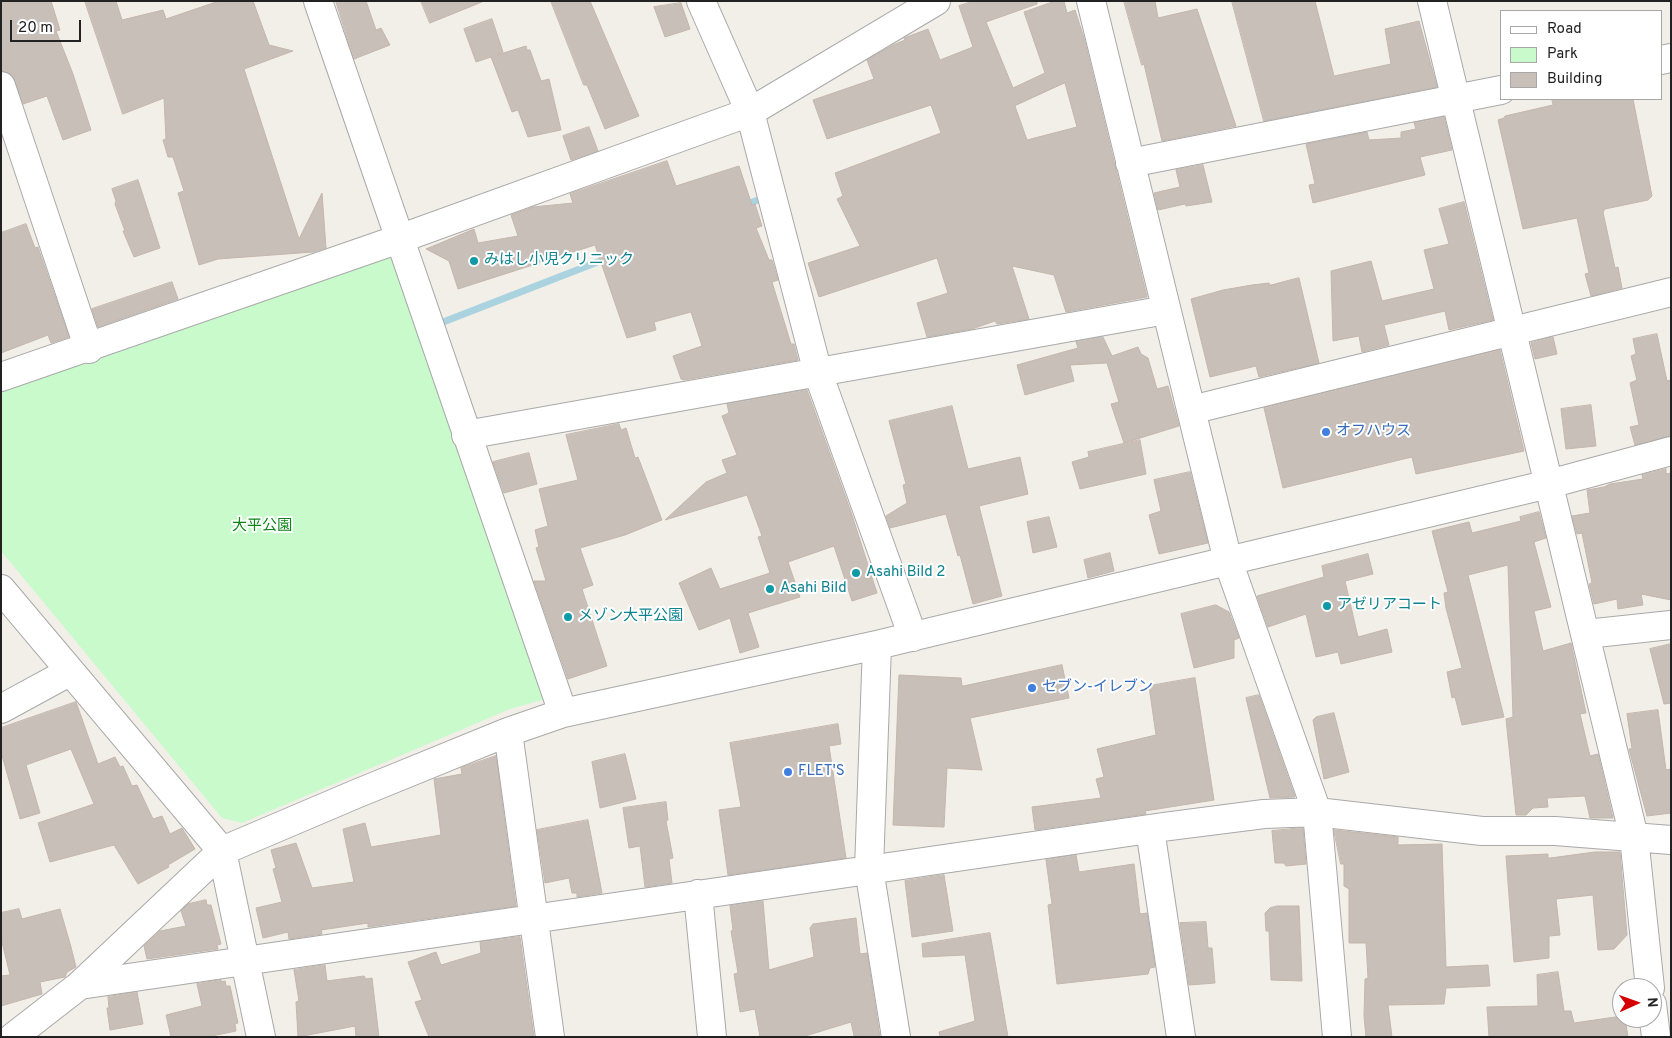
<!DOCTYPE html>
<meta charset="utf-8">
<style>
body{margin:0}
#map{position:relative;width:1672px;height:1038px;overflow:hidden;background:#f2efe9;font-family:Overpass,sans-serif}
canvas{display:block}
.frame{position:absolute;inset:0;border:2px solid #222;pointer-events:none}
.legend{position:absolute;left:1500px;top:10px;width:162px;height:90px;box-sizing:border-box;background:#fff;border:1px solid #a7a7a7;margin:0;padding:6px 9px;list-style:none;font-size:15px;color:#222}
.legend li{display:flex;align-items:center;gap:10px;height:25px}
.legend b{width:25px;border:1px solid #a7a7a7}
.north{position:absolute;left:1612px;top:978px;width:50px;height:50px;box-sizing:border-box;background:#fff;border:1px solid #a7a7a7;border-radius:50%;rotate:88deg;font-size:14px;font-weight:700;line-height:20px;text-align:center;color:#222}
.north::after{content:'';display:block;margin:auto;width:18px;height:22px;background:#d40000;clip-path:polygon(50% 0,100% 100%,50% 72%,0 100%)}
.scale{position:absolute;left:10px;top:20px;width:71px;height:22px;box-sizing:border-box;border:2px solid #222;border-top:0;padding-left:6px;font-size:15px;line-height:18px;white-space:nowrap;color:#222;-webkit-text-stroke:4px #fff;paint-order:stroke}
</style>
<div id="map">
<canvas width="1672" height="1038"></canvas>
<div class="frame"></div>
<ul class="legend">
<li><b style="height:6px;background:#fff"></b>Road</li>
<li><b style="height:14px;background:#c8facc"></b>Park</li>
<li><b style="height:14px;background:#c7bfb8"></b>Building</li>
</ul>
<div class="north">N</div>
<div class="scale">20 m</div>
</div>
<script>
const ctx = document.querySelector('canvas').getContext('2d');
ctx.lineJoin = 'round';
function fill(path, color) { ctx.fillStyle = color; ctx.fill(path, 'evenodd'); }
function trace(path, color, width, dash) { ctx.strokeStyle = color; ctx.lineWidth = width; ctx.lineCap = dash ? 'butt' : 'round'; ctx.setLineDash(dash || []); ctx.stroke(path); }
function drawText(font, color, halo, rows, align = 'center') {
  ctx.font = font + ' Overpass,"Noto Sans JP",sans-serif'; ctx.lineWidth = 4; ctx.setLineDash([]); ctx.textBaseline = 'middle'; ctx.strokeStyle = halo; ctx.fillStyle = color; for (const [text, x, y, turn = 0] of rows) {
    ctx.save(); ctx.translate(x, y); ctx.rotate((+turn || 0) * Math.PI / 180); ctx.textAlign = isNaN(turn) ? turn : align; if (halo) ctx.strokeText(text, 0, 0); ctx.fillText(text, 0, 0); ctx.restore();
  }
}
const park = new Path2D(`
 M397 251 549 698 510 709 242 823 222 818 1 551V387Z`);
const stream = new Path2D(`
 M744 205 761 199
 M438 324 608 258`);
const building = new Path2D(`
 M1 1H51L60 30 56 31 73 74 91 130 63 140 47 96 23 104 12 75 1 71Z
 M85 1H116L122 20 163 10 166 19 219 1H253L269 45 293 51 244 69 299 239 322 193 326 248 313 252 218 259 199 265 178 193 184 191 173 157H168L163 140 166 139 164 98 123 114Z
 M336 1H366L376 30 381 28 390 45 354 59Z
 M421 1H481L482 2 430 23Z
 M551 1H590L639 116 605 129 587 85H584Z
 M974 1H1037V4L986 22 1013 88 1045 73 1024 12 1055 1H1064L1067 13 1075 10 1084 38 1147 297 1066 312 1054 275 1012 266 1029 319 997 324 995 321 972 329 927 337 917 303 948 293 937 258 819 297 808 263 860 246 837 199 843 196 835 173 941 133 931 105 827 139 813 100 874 79 867 60 893 45 905 40 904 38 928 29 940 60 973 47 959 6ZM1065 83 1077 127 1027 140 1015 106Z
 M1124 1H1155L1158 18 1197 9 1236 126 1162 141 1144 64 1142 65Z
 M1232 1H1315L1334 76 1391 64 1385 29 1419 21 1437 87 1264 121Z
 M681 3 690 29 665 37 654 7Z
 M492 19 503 52 497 55 526 46 527 50H530L541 81 549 79 561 130 528 137 518 110 512 112 491 57 476 62 464 29Z
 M1552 99H1633L1652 196 1648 200 1605 209 1603 212 1615 268 1618 267 1622 288 1591 296 1585 274 1589 273 1577 218 1523 229 1498 120 1504 118 1505 116 1553 105Z
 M1444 117 1452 150 1420 157 1425 175 1313 203 1309 185 1315 184 1306 144 1367 132 1369 140 1401 138V132L1416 129 1414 123Z
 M589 127 598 151 571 160 563 136Z
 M667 161 676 186 739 166 752 205 755 204 762 226 756 228 769 260H772L778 280 772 282 791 344H794L798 360 684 380 681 379 673 356 702 346 691 312 654 322 656 330 627 338 595 245 458 289 449 261 426 249 474 229 478 243 518 236 511 215 533 207 573 203 570 194Z
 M1203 165 1212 202 1186 206 1185 204 1158 210 1154 193 1180 187 1176 170Z
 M138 180 160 248 134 257 123 231H125L115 204 116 201 112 189Z
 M1464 202 1493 320 1449 330 1445 311 1384 325 1389 345 1362 352 1359 336 1333 341 1331 271 1371 261 1382 301 1434 289 1424 250 1449 244 1439 209Z
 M26 224 35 248 38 247 69 337 51 343 48 335 1 353V233Z
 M1299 278 1319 363 1259 377 1256 366 1210 377 1191 299 1223 290 1252 285 1269 283 1270 285Z
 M172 282 178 299 98 327 92 309Z
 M1657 334 1667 381 1671 380V436L1635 445 1630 427 1639 425 1630 383 1637 380 1631 356 1636 354 1633 339Z
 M1103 337 1112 356 1138 347 1141 354 1148 358 1157 389 1168 386 1179 426 1124 443 1111 404 1119 402 1107 363 1070 365 1074 381 1025 395 1017 365 1078 348 1076 342Z
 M1553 337 1557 354 1535 359 1531 343Z
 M1500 350 1524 451 1416 474 1412 457 1283 488 1264 408Z
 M807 390 851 512 877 593 852 601 834 546 788 562 800 597 748 613 759 647 740 653 730 618 699 630 679 583 711 568 720 589 770 573 758 537 762 536 747 495 665 520 706 482 727 473 722 460 737 455 722 416 729 413 727 404Z
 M1591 405 1596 446 1566 449 1561 409Z
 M952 406 968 469 1020 457 1028 494 979 506 1002 596 973 604 960 555 958 556 946 514 890 528 886 516 907 503 903 485 906 484 889 421Z
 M619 424 621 430 626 428 635 458 638 457 662 520 625 535 580 548 593 585 582 589 607 666 568 679 534 581H546L536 548 539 547 535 530 548 526 539 489 578 480 566 435Z
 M1140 440 1146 474 1080 489 1072 462 1089 457 1088 452Z
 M529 453 537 484 504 493 493 462Z
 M1666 469V474L1671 473V600L1641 594 1643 605 1618 609 1617 599 1594 604 1589 584 1592 583 1582 533 1577 534 1572 516 1590 513 1587 490 1604 487 1610 484 1643 479 1642 475Z
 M1190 472 1208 543 1159 554 1149 515 1161 511 1154 480Z
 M1539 512 1546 538 1534 542 1551 607 1534 611 1543 651 1571 643 1586 713 1580 714 1590 756 1598 754 1613 818H1590L1585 796 1547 798 1548 807 1533 808 1526 815H1516L1506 719 1513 717 1508 565 1468 575 1504 717 1462 725 1455 697 1452 698 1447 672 1462 668 1446 608 1444 593 1448 592 1432 531 1469 522 1472 533 1521 521 1520 517Z
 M1049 517 1057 547 1033 553 1027 522Z
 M1110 553 1114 571 1088 578 1084 560Z
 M1368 554 1373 574 1345 581 1358 637 1387 629 1392 652 1341 664 1338 652 1316 657 1306 614 1268 627 1257 596 1324 577 1322 566Z
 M1216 605 1229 612 1239 638 1234 640V658L1194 668 1181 614Z
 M1671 644V703L1664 704 1650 649Z
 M1062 665 1069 698 970 718 982 770 947 768 944 827 893 825 899 675 961 678 962 686Z
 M1195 678 1214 800 1145 811 1146 814 1035 830 1032 807 1101 798 1096 779 1104 777 1097 749 1156 735 1149 686Z
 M1259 695 1295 797 1270 798 1246 698Z
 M76 702 98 764 115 757 120 767 123 766 132 786 137 785 153 819 162 816 170 834 182 828 195 849 168 865 169 867 138 884 114 845 50 862 38 823 94 804 71 749 26 765 40 813 20 819 1 752V728Z
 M1658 710 1666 770 1671 769V813L1647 816 1629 749H1632L1627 714Z
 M1334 713 1349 772 1324 779 1313 720 1316 717Z
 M838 724 841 744 829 746 846 858 728 875 719 810 741 807 730 743Z
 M625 754 636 799 600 808 592 762Z
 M496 756 516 906 368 927V923L321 930 322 934 289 939 288 932 263 938 256 908 282 902 273 869 276 868 271 850 296 843 312 888 354 882 343 829 365 823 371 847 441 835 434 779 462 774 461 768Z
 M666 802 668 820 666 821 673 858 669 859 672 883 645 887 640 846 629 848 623 808Z
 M588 820 602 893 577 897V893H572L569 878 545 883 537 830Z
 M1303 828 1306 864 1286 866 1284 863H1275L1272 831Z
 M1334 830 1398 837V845L1442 844 1446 967 1488 965 1490 986 1446 988 1444 1004 1388 1005 1392 1037H1366L1364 1016 1365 979 1368 978 1366 943H1349V889L1344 886V864H1341Z
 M1595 852H1620L1627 935 1614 949 1598 950 1593 895 1556 899 1560 935 1549 936V958L1514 962 1506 856 1548 854V858Z
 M1076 855 1079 872 1134 864 1140 914 1147 913 1155 967 1150 968 1148 974 1057 984 1048 905 1052 904 1046 860Z
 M944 875 953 931 912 937 905 881Z
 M206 900 207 905H211L221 944 217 945 218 949 147 959 144 946 160 931 186 926 181 911 188 904Z
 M763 901 769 970 814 957 810 928 813 924 856 918 860 954 867 953 880 1037 854 1036 851 1022 802 1037H760L755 1009 740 1012 734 974 738 973 731 931 733 930 730 906Z
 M1277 906H1299L1302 981 1271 980 1269 931H1266L1265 913 1270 908Z
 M19 909 22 919 60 909 71 947 69 948 71 947 76 967 67 972 65 977 40 982 42 994 1 1006V976L10 975 1 938V913Z
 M1206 922 1208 948H1212L1215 983 1189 985 1180 923Z
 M990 933 1008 1037H940L939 1032 975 1021 965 955 923 957 922 944Z
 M520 937 534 1037H429L415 1002 422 1000 408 962 436 952 441 965 481 953 480 942Z
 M325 965 327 981 364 976 366 979 372 978 379 1037H356L355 1026 298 1037 296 1002 299 1001 294 970Z
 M1558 972 1564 1011H1571L1574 1023 1622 1016 1625 1018 1628 1037H1489L1487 1007 1538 1006 1537 975Z
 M221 980V982L225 981 226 986H230L238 1023 235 1024 236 1031 207 1037H171L166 1015 202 1006 197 984Z
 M137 992 143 1024 110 1030 107 1008H109L108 997Z`);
const minor = new Path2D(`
 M318 1 563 713
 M701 1 750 112 818 373 913 637
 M1091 1 1228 561 1317 812 1337 1037
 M1432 1 1634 837 1650 988
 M1661 60 1671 58
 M1 86 89 349
 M1130 163 1501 90
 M1 377 399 239 750 112 936 1
 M1191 410 1671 292
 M466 435 1166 310
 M1 589 222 851 261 1037
 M1586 634 1671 625
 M877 645 869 869 896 1037
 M1 709 69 672
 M508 732 550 1037
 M1150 829 1181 1037
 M698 894 712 1037
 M80 985 1163 827 1264 814 1317 812 1482 831H1555L1671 840
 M1652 1004 1656 1037
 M13 1037 80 985 222 851 356 794 508 732 563 713 877 645 1549 484 1671 451`);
const markers = [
 [474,261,5,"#0f9aa8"],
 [1326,432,5,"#3f7fe0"],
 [856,573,5,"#0f9aa8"],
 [770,589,5,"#0f9aa8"],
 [1327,606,5,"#0f9aa8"],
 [568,617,5,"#0f9aa8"],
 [1032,688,5,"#3f7fe0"],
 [788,772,5,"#3f7fe0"]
];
const cultureNames = [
 ["みはし小児クリニック",484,261],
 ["Asahi Bild 2",866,573],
 ["Asahi Bild",780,589],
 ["アゼリアコート",1337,606],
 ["メゾン大平公園",578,617]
];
const shopNames = [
 ["オフハウス",1336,432],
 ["セブン-イレブン",1042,688],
 ["FLET'S",798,772]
];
const parkNames = [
 ["大平公園",262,527]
];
fill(park, '#c8facc');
trace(stream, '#aad3df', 7);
fill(building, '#c7bfb8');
trace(building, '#c4b6ab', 1);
trace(minor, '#a9a9a9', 30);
trace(minor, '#fff', 28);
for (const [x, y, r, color] of markers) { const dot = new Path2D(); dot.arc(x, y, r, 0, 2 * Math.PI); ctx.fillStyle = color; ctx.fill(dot); trace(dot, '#fff', 2); }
drawText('15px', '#0d838f', '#fff', cultureNames, 'left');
drawText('15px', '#366cbe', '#fff', shopNames, 'left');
drawText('15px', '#0c8416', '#fff', parkNames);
</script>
